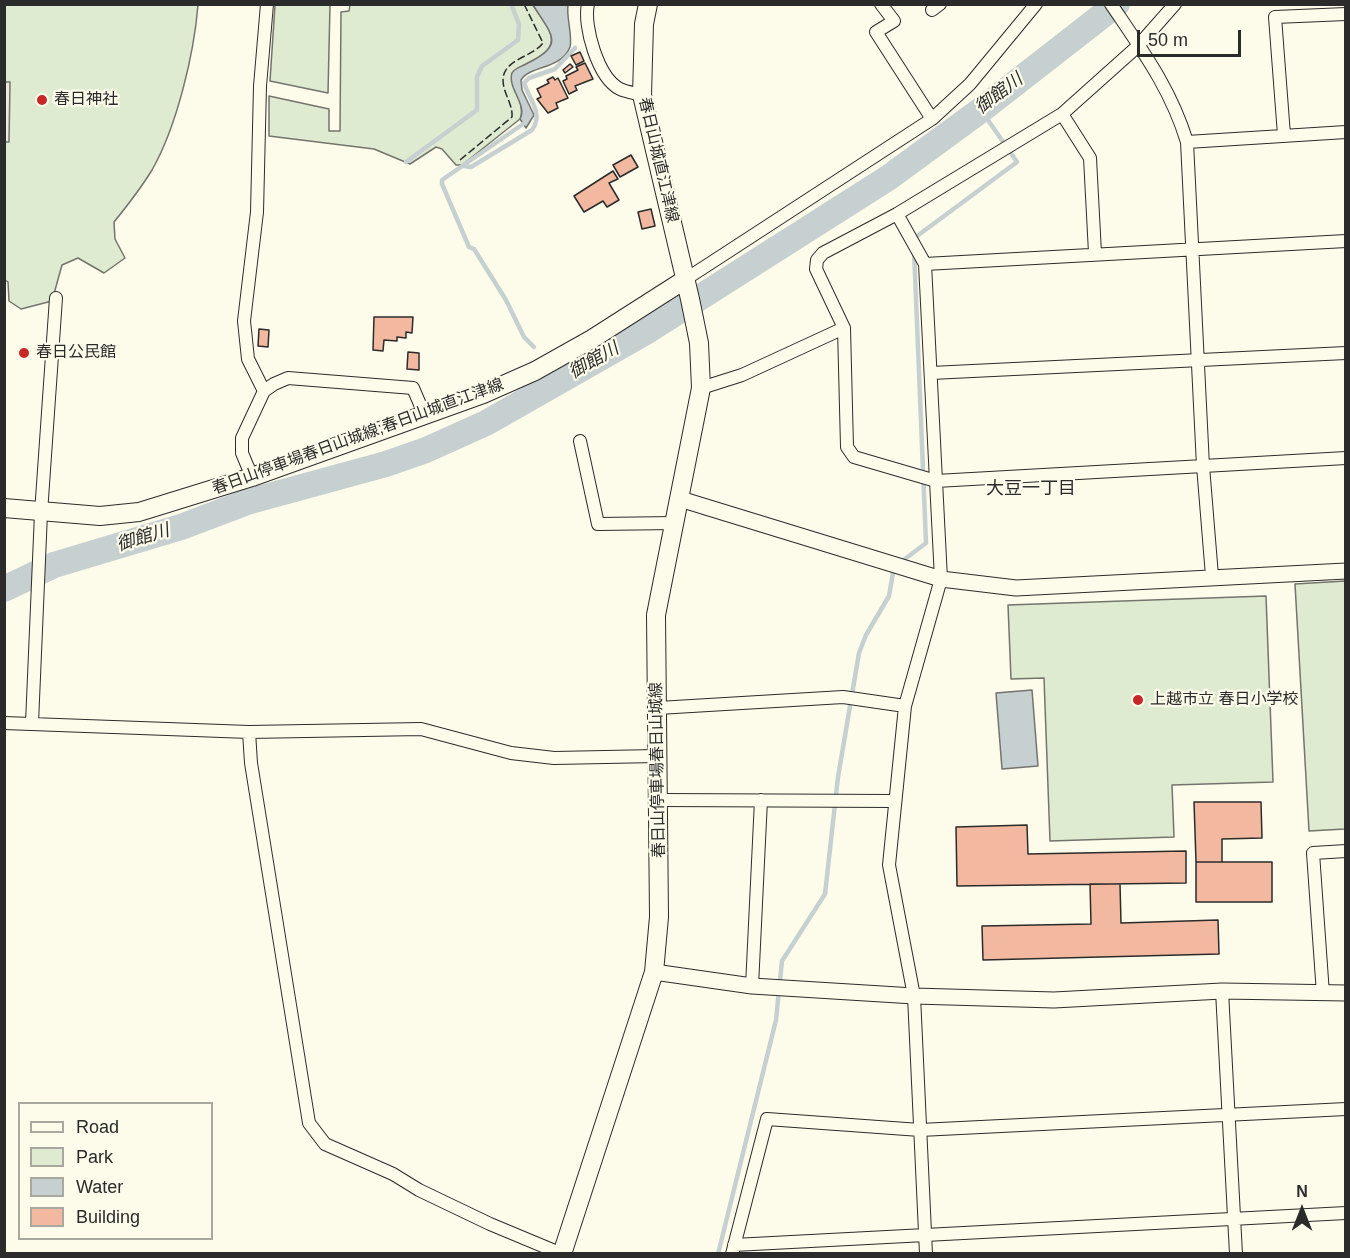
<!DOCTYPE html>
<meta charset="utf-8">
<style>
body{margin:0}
#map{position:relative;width:1350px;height:1258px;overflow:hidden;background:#fdfbea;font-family:Arial,sans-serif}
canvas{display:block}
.frame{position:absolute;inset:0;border:6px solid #2b2b2b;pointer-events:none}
.legend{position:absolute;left:18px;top:1102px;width:195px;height:138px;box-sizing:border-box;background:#fdfbea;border:2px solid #a9a89e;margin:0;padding:8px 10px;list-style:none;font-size:18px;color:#2b2b2b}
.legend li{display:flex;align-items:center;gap:12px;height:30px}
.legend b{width:30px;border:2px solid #a9a89e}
.north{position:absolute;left:1272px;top:1180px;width:60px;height:60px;-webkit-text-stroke:4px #fdfbea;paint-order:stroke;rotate:0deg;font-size:16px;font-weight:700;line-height:24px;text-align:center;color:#2b2b2b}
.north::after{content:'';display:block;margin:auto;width:21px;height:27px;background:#2b2b2b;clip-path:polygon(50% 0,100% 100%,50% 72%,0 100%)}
.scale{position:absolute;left:1137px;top:30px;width:104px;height:27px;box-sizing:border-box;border:3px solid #2b2b2b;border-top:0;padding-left:8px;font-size:18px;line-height:21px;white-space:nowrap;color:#2b2b2b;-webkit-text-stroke:4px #fdfbea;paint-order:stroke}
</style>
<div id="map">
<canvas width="1350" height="1258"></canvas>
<div class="frame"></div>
<ul class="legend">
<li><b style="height:8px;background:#fdfbea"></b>Road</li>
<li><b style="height:16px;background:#deebd1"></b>Park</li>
<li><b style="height:16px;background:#c7d0d0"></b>Water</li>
<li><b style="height:16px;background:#f2b8a0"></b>Building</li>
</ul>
<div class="north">N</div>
<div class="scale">50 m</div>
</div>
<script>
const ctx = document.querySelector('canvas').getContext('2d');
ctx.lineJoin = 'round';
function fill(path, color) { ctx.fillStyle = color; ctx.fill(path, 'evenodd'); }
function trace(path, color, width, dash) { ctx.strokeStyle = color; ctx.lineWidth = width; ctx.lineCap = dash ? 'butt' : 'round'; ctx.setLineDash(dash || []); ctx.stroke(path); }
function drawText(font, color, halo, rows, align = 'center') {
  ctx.font = font + ' Arial,"Noto Sans JP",sans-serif'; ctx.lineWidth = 4.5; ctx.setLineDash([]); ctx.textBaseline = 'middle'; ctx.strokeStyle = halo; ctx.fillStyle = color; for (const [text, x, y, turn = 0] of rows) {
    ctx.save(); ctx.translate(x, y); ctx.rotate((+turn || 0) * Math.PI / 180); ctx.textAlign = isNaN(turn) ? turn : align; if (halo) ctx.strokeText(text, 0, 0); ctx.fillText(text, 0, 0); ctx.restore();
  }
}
const green = new Path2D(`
 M5 5H198C194 54 177 126 152 170 141 188 127 206 114 222L115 239 125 258 104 273 78 258 62 265 52 301 21 309 9 301 8 282 5 280Z
 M275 5H330L328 93 270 81Z
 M350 5H533C548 29 566 44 532 61 525 65 518 67 512 74 512 88 526 106 520 119L462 165H456L442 149 436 147 410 164 374 149 269 136V96L329 109V131H340L341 12 349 11Z
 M1345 581V829L1309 831 1295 584Z
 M1266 596 1273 782 1172 785 1174 837 1050 841 1044 678 1011 679 1008 605Z`);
const parking = new Path2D(`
 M5 82H10L9 142H5Z`);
const water = new Path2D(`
 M533 5H568C566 16 573 38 570 47 561 70 530 65 521 80L522 90 534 115 526 128 520 119C528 105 507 88 512 73 514 69 520 67 524 65 565 45 554 38 533 5Z
 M1032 690 1038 766 1002 769 996 693Z`);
const stream = new Path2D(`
 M523 124 442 180V184L469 247 474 249 506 300 524 337 534 347
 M406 162 477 110V77L482 66 518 40 519 24 511 4
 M464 166 471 167 532 130C544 114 529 99 524 83L529 78 555 69 575 48
 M913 239 1017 162 981 110
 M901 562 926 543 914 250
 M718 1254 776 1020 782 961 825 894 838 777 859 653 866 635 889 596 894 567`);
const river = new Path2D(`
 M4 589 54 565 181 527 247 502 386 464 426 450 486 423 644 333 888 178 981 110 1117 4`);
const building = new Path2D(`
 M580 52 584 61 576 65 571 56Z
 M585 63 593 79 575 86 577 90 569 94 563 81 567 79 566 76 578 70 576 67Z
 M570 64 573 67 565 73 563 70Z
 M553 77 555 80 558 78 568 98 556 103 558 108 548 113 537 99 541 97 537 89 549 83 547 80Z
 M631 155 638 167 620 177 613 165Z
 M613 171 618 179 609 183 619 200 607 207 603 201 584 212 574 196Z
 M651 209 655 226 642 229 638 212Z
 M374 317H413L412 333 406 332V338L397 337V341L384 340 383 351 373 350Z
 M259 329 269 330 268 347 258 346Z
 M408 352 419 353V370L407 369Z
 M1194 802H1261L1262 838 1222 839V862H1196Z
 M1027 825 1028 854 1186 851V883L957 886 956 827Z
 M1196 862H1272V902H1196Z
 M1090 884H1120L1121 923 1218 920 1219 954 983 960 982 926 1091 924Z`);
const minor = new Path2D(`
 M588 4C583 26 598 78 620 89 626 92 635 93 642 95
 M881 4 894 21 876 32 932 119
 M1111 4C1142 50 1171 89 1187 142L1203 466 1212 576
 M1175 4 1138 46 1062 114 897 214 823 253 817 260 816 269 844 328 847 447 854 457 936 481 1346 458
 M932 10 940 4
 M1062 114 1090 158 1095 253
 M1284 135 1275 17 1346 14
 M1187 142 1346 132
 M897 214 925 264 941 579 905 706 889 865 914 996 926 1254
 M925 264 1346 241
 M686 279 932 119 970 84 1036 4
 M931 373 1346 353
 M701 388 742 375 844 328
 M264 391 248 359 244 321 257 212 260 86 267 4
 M580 441 598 524 675 523
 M252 477 242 453V438L264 391 274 384 288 378 413 388 425 416
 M658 708 843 697 905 706
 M4 723 249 732 421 729 511 753 554 758 657 756
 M32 723 41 513 56 298
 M249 732 251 763 309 1123 325 1144 393 1174 419 1190 490 1224 562 1254
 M659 800 894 801
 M752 986 761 800
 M1222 991 1236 1254
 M1323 994 1313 853 1346 851
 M734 1245 1346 1213
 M732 1254 767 1119 920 1130 1346 1109`);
const tertiary = new Path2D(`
 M680 499 941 579 1016 588 1346 571
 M654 972 752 986 914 996 1054 1000 1222 991 1346 993`);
const secondary = new Path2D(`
 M4 508 100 516 139 512 252 477 483 394 535 371 592 339 686 279
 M562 1254 654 972 659 917 656 615 701 388 699 343 690 299 642 95 644 24 648 4`);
const fence = new Path2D(`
 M460 160 512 117C513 104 503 93 503 80 503 59 533 57 543 43L524 4`);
const markers = [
 [42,100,6,"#c62828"],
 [24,353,6,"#c62828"],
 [1138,700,6,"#c62828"]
];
const poiNames = [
 ["春日神社",54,100],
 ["春日公民館",36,353],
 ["上越市立 春日小学校",1150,700]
];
const streetNames = [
 ["春日山城直江津線",658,160,77],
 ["春日山停車場春日山城線;春日山城直江津線",358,437,-20],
 ["春日山停車場春日山城線",658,770,-91]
];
const waterNames = [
 ["御館川",999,94,-37],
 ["御館川",594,361,-30],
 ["御館川",143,538,-17]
];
const neighbourhoodNames = [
 ["大豆一丁目",1031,489]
];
fill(green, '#deebd1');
trace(green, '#74746e', 1.5);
fill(parking, '#eceadb');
trace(parking, '#74746e', 1.5);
fill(water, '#c7d0d0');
trace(water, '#74746e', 1.5);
trace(stream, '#c7d0d0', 4.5);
trace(river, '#c7d0d0', 26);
fill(building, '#f2b8a0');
trace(building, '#2b2b2b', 1.5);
trace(minor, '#2b2b2b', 14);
trace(tertiary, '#2b2b2b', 17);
trace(secondary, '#2b2b2b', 20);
trace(minor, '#fdfbea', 12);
trace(tertiary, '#fdfbea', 15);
trace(secondary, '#fdfbea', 18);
trace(fence, '#2b2b2b', 1.5, [8, 3]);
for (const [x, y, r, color] of markers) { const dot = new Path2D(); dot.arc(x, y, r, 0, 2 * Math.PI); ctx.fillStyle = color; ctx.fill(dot); trace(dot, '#fdfbea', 2); }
drawText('16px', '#2b2b2b', '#fdfbea', poiNames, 'left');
drawText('16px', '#2b2b2b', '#fdfbea', streetNames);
drawText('italic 18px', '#2b2b2b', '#fdfbea', waterNames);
drawText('18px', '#2b2b2b', '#fdfbea', neighbourhoodNames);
</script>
